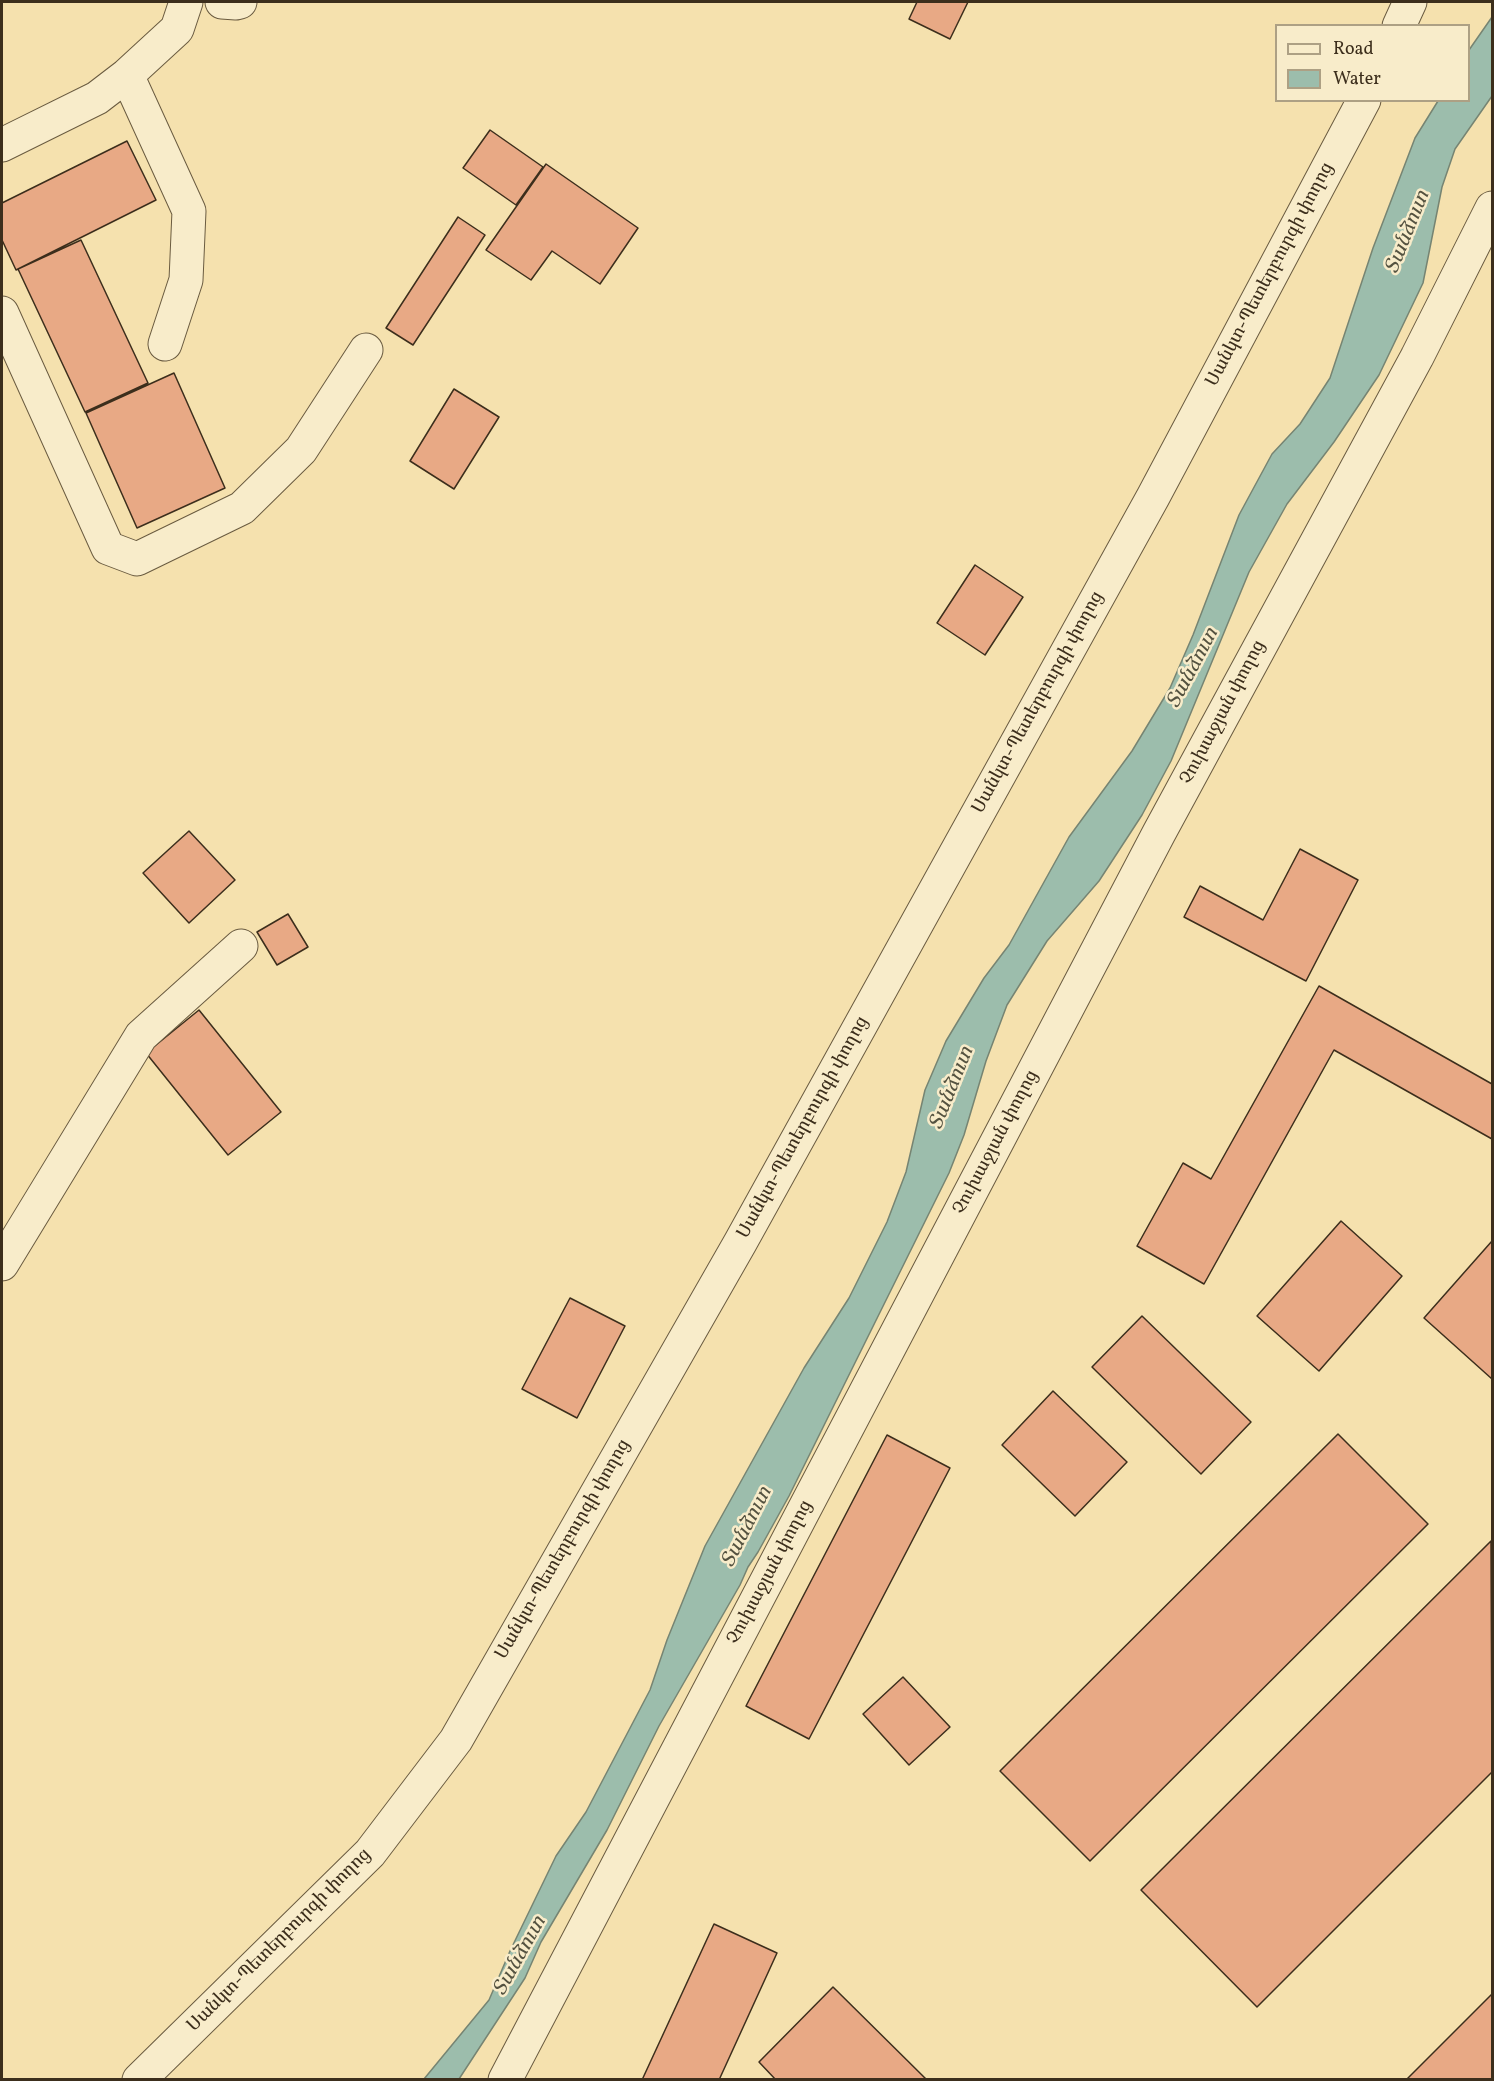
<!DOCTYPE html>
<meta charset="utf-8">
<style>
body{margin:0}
#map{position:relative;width:1494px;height:2081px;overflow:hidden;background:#f5e1ae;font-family:Vollkorn,serif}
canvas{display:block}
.frame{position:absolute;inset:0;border:3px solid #3c2e1c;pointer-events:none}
.legend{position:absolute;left:1275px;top:24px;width:195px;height:78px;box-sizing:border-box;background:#f8ecca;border:2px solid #ada084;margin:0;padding:8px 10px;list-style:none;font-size:18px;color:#3c2e1c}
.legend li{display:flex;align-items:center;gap:12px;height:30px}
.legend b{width:30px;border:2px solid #ada084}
</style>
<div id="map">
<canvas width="1494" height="2081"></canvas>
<div class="frame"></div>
<ul class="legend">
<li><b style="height:8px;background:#f8ecca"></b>Road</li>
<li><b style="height:16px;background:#9cbdac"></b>Water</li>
</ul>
</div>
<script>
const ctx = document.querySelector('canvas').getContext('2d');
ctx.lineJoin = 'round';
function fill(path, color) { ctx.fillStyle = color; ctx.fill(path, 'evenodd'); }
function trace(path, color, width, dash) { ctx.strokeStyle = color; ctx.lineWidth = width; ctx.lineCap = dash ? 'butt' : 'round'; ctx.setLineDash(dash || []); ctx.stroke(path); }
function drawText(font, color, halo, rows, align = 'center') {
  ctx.font = font + ' Vollkorn,"Noto Serif Armenian",serif'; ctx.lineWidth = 5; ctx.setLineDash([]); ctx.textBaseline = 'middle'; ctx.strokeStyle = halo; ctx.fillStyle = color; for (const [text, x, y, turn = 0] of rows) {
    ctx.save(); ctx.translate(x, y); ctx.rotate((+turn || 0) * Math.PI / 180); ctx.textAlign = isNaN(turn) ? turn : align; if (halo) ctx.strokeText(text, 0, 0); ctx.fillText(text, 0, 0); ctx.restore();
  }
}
const water = new Path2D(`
 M1492 17V96L1455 149 1442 187 1423 283 1379 375 1334 442 1287 504 1249 572 1171 761 1142 815 1099 881 1047 941 1007 1005 986 1061 964 1135 949 1173 789 1496 758 1552 748 1567 740 1585 659 1726 607 1830 541 1942 525 1978 459 2079H424L489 2000 510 1951 556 1856 586 1812 650 1690 667 1640 705 1546 804 1368 849 1298 887 1222 906 1172 925 1090 946 1041 984 978 1009 945 1069 837 1132 751 1170 688 1193 635 1239 515 1272 454 1300 424 1330 378 1373 248 1415 138 1438 101 1468 100 1469 50Z`);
const building = new Path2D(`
 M917 2H968L950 39 909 19Z
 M490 130 543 167 516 205 463 168Z
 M127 141 156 200 16 270 2 240V203Z
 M546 164 638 228 600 284 552 251 531 280 486 250Z
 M458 217 485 235 413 345 386 328Z
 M81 240 148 383 85 412 18 269Z
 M174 373 225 488 137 528 86 413Z
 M454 389 499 417 454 489 410 461Z
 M975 565 1023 597 985 655 937 623Z
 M189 831 235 880 189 923 143 873Z
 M1300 849 1358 880 1306 981 1184 917 1200 886 1263 920Z
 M288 914 308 947 277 965 257 932Z
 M1319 986 1492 1084V1139L1334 1050 1204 1284 1137 1246 1183 1163 1211 1179Z
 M199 1010 281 1112 228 1155 146 1053Z
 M1341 1221 1402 1276 1319 1371 1257 1316Z
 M1492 1241V1379L1424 1318Z
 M570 1298 625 1326 577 1418 522 1389Z
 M1142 1316 1251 1422 1201 1474 1092 1367Z
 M1053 1391 1127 1462 1075 1516 1002 1445Z
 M1338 1434 1428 1524 1090 1861 1000 1771Z
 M887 1435 950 1468 809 1739 746 1706Z
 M1491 1541 1492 1772 1257 2007 1141 1890Z
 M903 1677 950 1727 909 1765 863 1714Z
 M714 1924 777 1953 719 2080H642Z
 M833 1987 927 2080H776L759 2062Z
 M1492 1994V2080H1406Z`);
const minor = new Path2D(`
 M222 2 236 3 240 2
 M1399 26 1410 2
 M127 75 189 211 186 280 165 344
 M2 145 97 98 127 75 177 29 186 2
 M2 313 108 548 137 559 242 508 301 450 366 350
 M2 1264 141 1036 241 946
 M139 2080 370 1853 456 1740 740 1243 1153 497 1364 100
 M505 2080 1159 833 1417 357 1492 208`);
const streetNames = [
 ["Սանկտ-Պետերբուրգի փողոց",1271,275,-62],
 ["Սանկտ-Պետերբուրգի փողոց",1039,703,-61],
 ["Չուխաջյան փողոց",1224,713,-62],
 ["Սանկտ-Պետերբուրգի փողոց",804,1128,-61],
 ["Չուխաջյան փողոց",997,1143,-62],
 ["Սանկտ-Պետերբուրգի փողոց",564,1550,-60],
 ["Չուխաջյան փողոց",771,1573,-62],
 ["Սանկտ-Պետերբուրգի փողոց",280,1941,-45]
];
const waterNames = [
 ["Տանձուտ",1409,233,-68],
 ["Տանձուտ",1194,669,-62],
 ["Տանձուտ",953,1089,-68],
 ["Տանձուտ",748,1528,-63],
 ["Տանձուտ",521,1957,-61]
];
fill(water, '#9cbdac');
trace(water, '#768472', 1.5);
fill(building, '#e8a985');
trace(building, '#3c2e1c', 1.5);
trace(minor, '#6a5b40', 35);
trace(minor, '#f8ecca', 33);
drawText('18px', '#3c2e1c', '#f8ecca', streetNames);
drawText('italic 20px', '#545240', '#f8ecca', waterNames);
</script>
